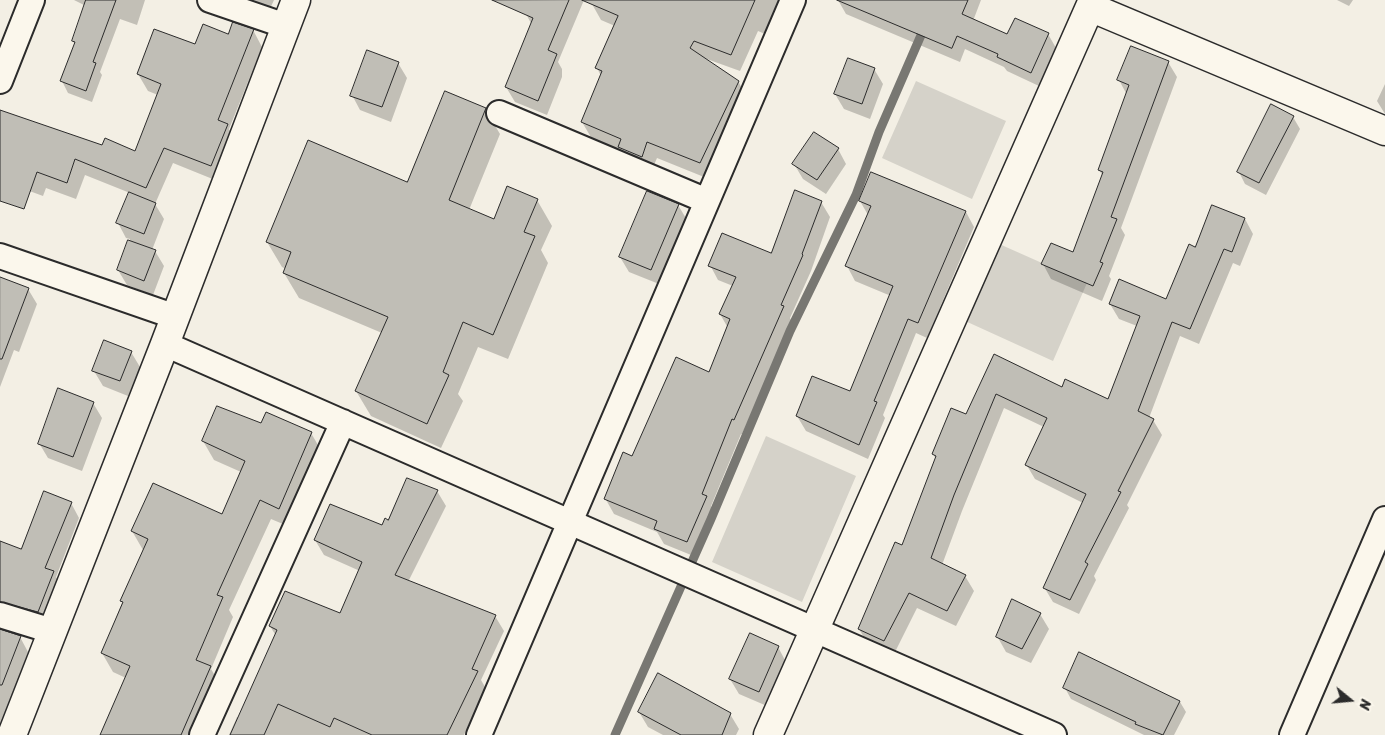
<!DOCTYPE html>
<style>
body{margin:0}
#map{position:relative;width:1385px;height:735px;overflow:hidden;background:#f3efe4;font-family:Sriracha,sans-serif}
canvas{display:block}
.north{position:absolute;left:1325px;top:675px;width:50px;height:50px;-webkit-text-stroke:4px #fbf7ec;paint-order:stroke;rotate:107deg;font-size:14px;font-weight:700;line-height:20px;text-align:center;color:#2b2b2b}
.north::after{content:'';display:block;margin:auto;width:18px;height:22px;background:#2b2b2b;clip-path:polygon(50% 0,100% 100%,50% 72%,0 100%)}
</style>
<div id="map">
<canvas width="1385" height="735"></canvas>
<div class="north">N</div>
</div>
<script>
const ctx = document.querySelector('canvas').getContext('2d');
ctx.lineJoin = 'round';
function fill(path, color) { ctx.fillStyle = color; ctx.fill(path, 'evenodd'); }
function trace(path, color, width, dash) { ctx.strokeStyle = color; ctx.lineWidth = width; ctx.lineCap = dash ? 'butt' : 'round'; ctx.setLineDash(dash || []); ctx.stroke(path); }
const green = new Path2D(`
 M916 81 1006 121 972 199 882 158Z
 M997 243 1087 283 1053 361 963 320Z
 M766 436 856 476 802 602 712 562Z`);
const shadow = new Path2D(`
 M74 0H145L137 25 120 19 100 72 102 75 92 102 68 93 62 81 75 45 73 41 86 6Z
 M247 0H274L269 11 249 4Z
 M532 0H584L558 62 562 69V77L547 115 515 102 506 87 532 25 526 14Z
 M594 0H779L765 34 758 31 740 71 704 58 738 81 747 98 709 179 657 158 651 172 629 164 621 151 592 139 582 122 601 76 597 68 615 26 601 20 592 4Z
 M838 0H981L973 21 1008 36 1048 34 1056 48 1039 86 1007 71 1004 67 965 49 960 62 846 14Z
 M1337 0H1353L1349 6Z
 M253 30 262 47 229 129 236 141 220 182 173 163 155 204 164 219 152 250 155 251 164 266 153 295 127 285 118 270 130 239 126 238 118 223 130 193 85 175 76 199 46 188 43 196 5 182 0 195V120L103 147 136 153 158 95 148 91 138 74 196 46Z
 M1168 62 1177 77 1121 228 1125 235 1109 276 1111 279 1102 301 1051 279 1043 264 1074 254 1103 176 1099 170 1127 95 1119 80Z
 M398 63 407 78 391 122 360 110 352 95Z
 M874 69 883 84 870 119 844 109 835 94Z
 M1385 84V114L1377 101Z
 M485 109 500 134 469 210 495 221 537 200 552 226 541 250 548 263 508 359 478 347 458 394 463 401 441 448 371 416 356 391 382 333 299 298 284 273 286 269 282 267 267 242 408 184Z
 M1293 117 1300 129 1266 195 1245 184 1239 172Z
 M838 149 846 164 826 194 803 179 794 164Z
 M860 201 966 212 974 227 927 338 916 333 883 415 885 418 868 459 806 431 797 416 851 393 891 296 855 281 847 266 868 215Z
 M821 202 830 217 811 271 790 318 792 322 742 434H741L711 506 714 512 696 557 664 544 657 532 614 514 605 498 632 457 710 374 728 328 720 314 733 286 718 280 710 265 771 254Z
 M678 205 687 220 659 284 629 272 620 257Z
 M1245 219 1253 234 1240 266 1233 263 1199 344 1180 336 1149 418 1153 420 1162 435 1127 505 1129 508 1094 576 1096 580 1079 614 1053 602 1044 587 1083 503 1035 479 1026 464 1044 427 1004 408 962 511 942 565 965 576 974 591 956 626 917 608 893 656 868 644 859 629 902 547 936 459 933 454 966 416 995 356 1062 389 1109 401 1137 326 1119 319 1110 304 1167 300 1195 248Z
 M0 279 28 289 37 304 19 352 14 350 0 387Z
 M131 352 140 367 128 396 103 386 94 371Z
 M93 403 102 418 82 471 48 458 39 443Z
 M262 424 311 433 322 452 290 527 271 519 229 610 233 617 211 669 221 686 201 735H101L126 678 113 672 102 653 143 550 132 531 223 516 241 472 214 460 203 441Z
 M437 491 446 506 408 582 495 616 504 631 481 680 485 687 464 735H229L237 717H239L276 636 270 626 340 615 360 571 324 555 315 540 382 526Z
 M71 503 79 518 56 577 62 587 46 627 0 619V542L21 551Z
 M1040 614 1049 629 1031 663 1006 652 997 636Z
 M0 630 20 637 28 652 11 698 16 706 0 735Z
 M778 647 786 662 767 706 739 694 730 679Z
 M1065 688 1180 702 1186 712 1174 735H1144L1071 699Z
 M639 712 730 714 739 729 736 735H663L648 727Z`);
const stream = new Path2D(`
 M615 735 711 519 790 331 856 195 879 132 925 26`);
const building = new Path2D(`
 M86 0H116L93 62 96 63 86 91 60 81 75 42 72 41Z
 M569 0 548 50 557 54 538 101 505 87 533 18 492 0Z
 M582 0H755L731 55 694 41 690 48 739 81 700 163 647 142 642 157 618 147 621 139 581 122 602 71 595 68 618 16Z
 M837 0H968L962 14 1007 34 1015 18 1049 33 1031 73 997 57 998 54 957 36 952 48Z
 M233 22 254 29 218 120 228 124 211 166 164 148 146 188 75 159 67 183 37 172 24 209 0 201V110L102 145 105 138 135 151 161 84 137 74 154 29 195 44 203 24 228 34Z
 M1131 46 1169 61 1111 217 1117 219 1100 262 1103 263 1093 286 1041 264 1051 243 1073 252 1103 172 1098 170 1129 85 1117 80Z
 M367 50 399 62 382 107 350 96Z
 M848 58 875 68 862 104 834 94Z
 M445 91 486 108 449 200 494 219 507 186 538 199 524 232 535 236 493 335 463 322 443 372 449 375 427 424 355 391 388 317 283 273 291 252 266 242 308 140 407 182Z
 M1271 104 1294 116 1259 183 1237 172Z
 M814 132 839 148 817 180 792 164Z
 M871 172 966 211 918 323 908 319 874 401 877 402 859 445 796 416 812 376 850 391 893 286 845 266 871 206 859 201Z
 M795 190 822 201 802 254 803 255 781 305 784 306 734 420 732 419 702 494 707 496 687 542 654 529 657 521 604 499 623 452 632 456 676 357 709 372 730 319 719 314 736 277 708 266 722 233 771 253Z
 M647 191 679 204 651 270 619 257Z
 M129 192 156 203 144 234 116 223Z
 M1212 205 1245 218 1232 252 1224 249 1190 329 1172 322 1138 411 1154 419 1118 491 1121 492 1085 562 1088 564 1070 600 1043 588 1086 494 1025 465 1047 418 996 394 954 495 931 558 966 575 947 611 909 593 884 641 858 629 895 542 902 545 936 456 932 454 951 408 966 414 994 354 1062 387 1065 379 1108 399 1140 316 1109 304 1119 279 1166 299 1189 244 1195 247Z
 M128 240 156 250 144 281 117 270Z
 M0 277 29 288 2 359H0Z
 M104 340 132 351 120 381 92 371Z
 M58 388 94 402 73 457 38 444Z
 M217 406 261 423 266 412 312 432 279 509 260 500 217 595 223 597 196 660 211 666 181 735H100L130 666 101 653 123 602 120 601 148 539 131 531 153 483 222 514 245 461 202 441Z
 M407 478 438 490 395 575 496 615 472 669 478 671 447 735H372L334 718 330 727 278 704 264 735H230L277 630 269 626 285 591 340 613 362 562 314 540 330 504 382 525 385 518 388 520Z
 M44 491 72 502 45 568 54 571 38 612 0 602V541L21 549Z
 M1012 599 1041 613 1022 649 996 637Z
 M0 629 21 636 2 685H0Z
 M750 633 779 646 759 692 729 679Z
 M1079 652 1180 701 1163 735 1135 724 1136 722 1063 688Z
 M658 673 731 713 722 735H681L638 712Z`);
const street = new Path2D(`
 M210 0 286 26
 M0 81 32 0
 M499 113 707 201
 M0 256 176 317
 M165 344 1054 735
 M0 615 52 631
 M202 735 343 422
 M479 735 793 0
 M1292 735 1385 519`);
const secondary = new Path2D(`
 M1090 7 1385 131
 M12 735 165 344 296 0
 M768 735 1093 0`);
fill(green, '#d5d2c9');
fill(shadow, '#0003');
trace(stream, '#787772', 9);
fill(building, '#c0beb6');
trace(building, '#2b2b2b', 1);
trace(street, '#2b2b2b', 28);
trace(secondary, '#2b2b2b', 31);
trace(street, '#fbf7ec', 24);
trace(secondary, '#fbf7ec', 28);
</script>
